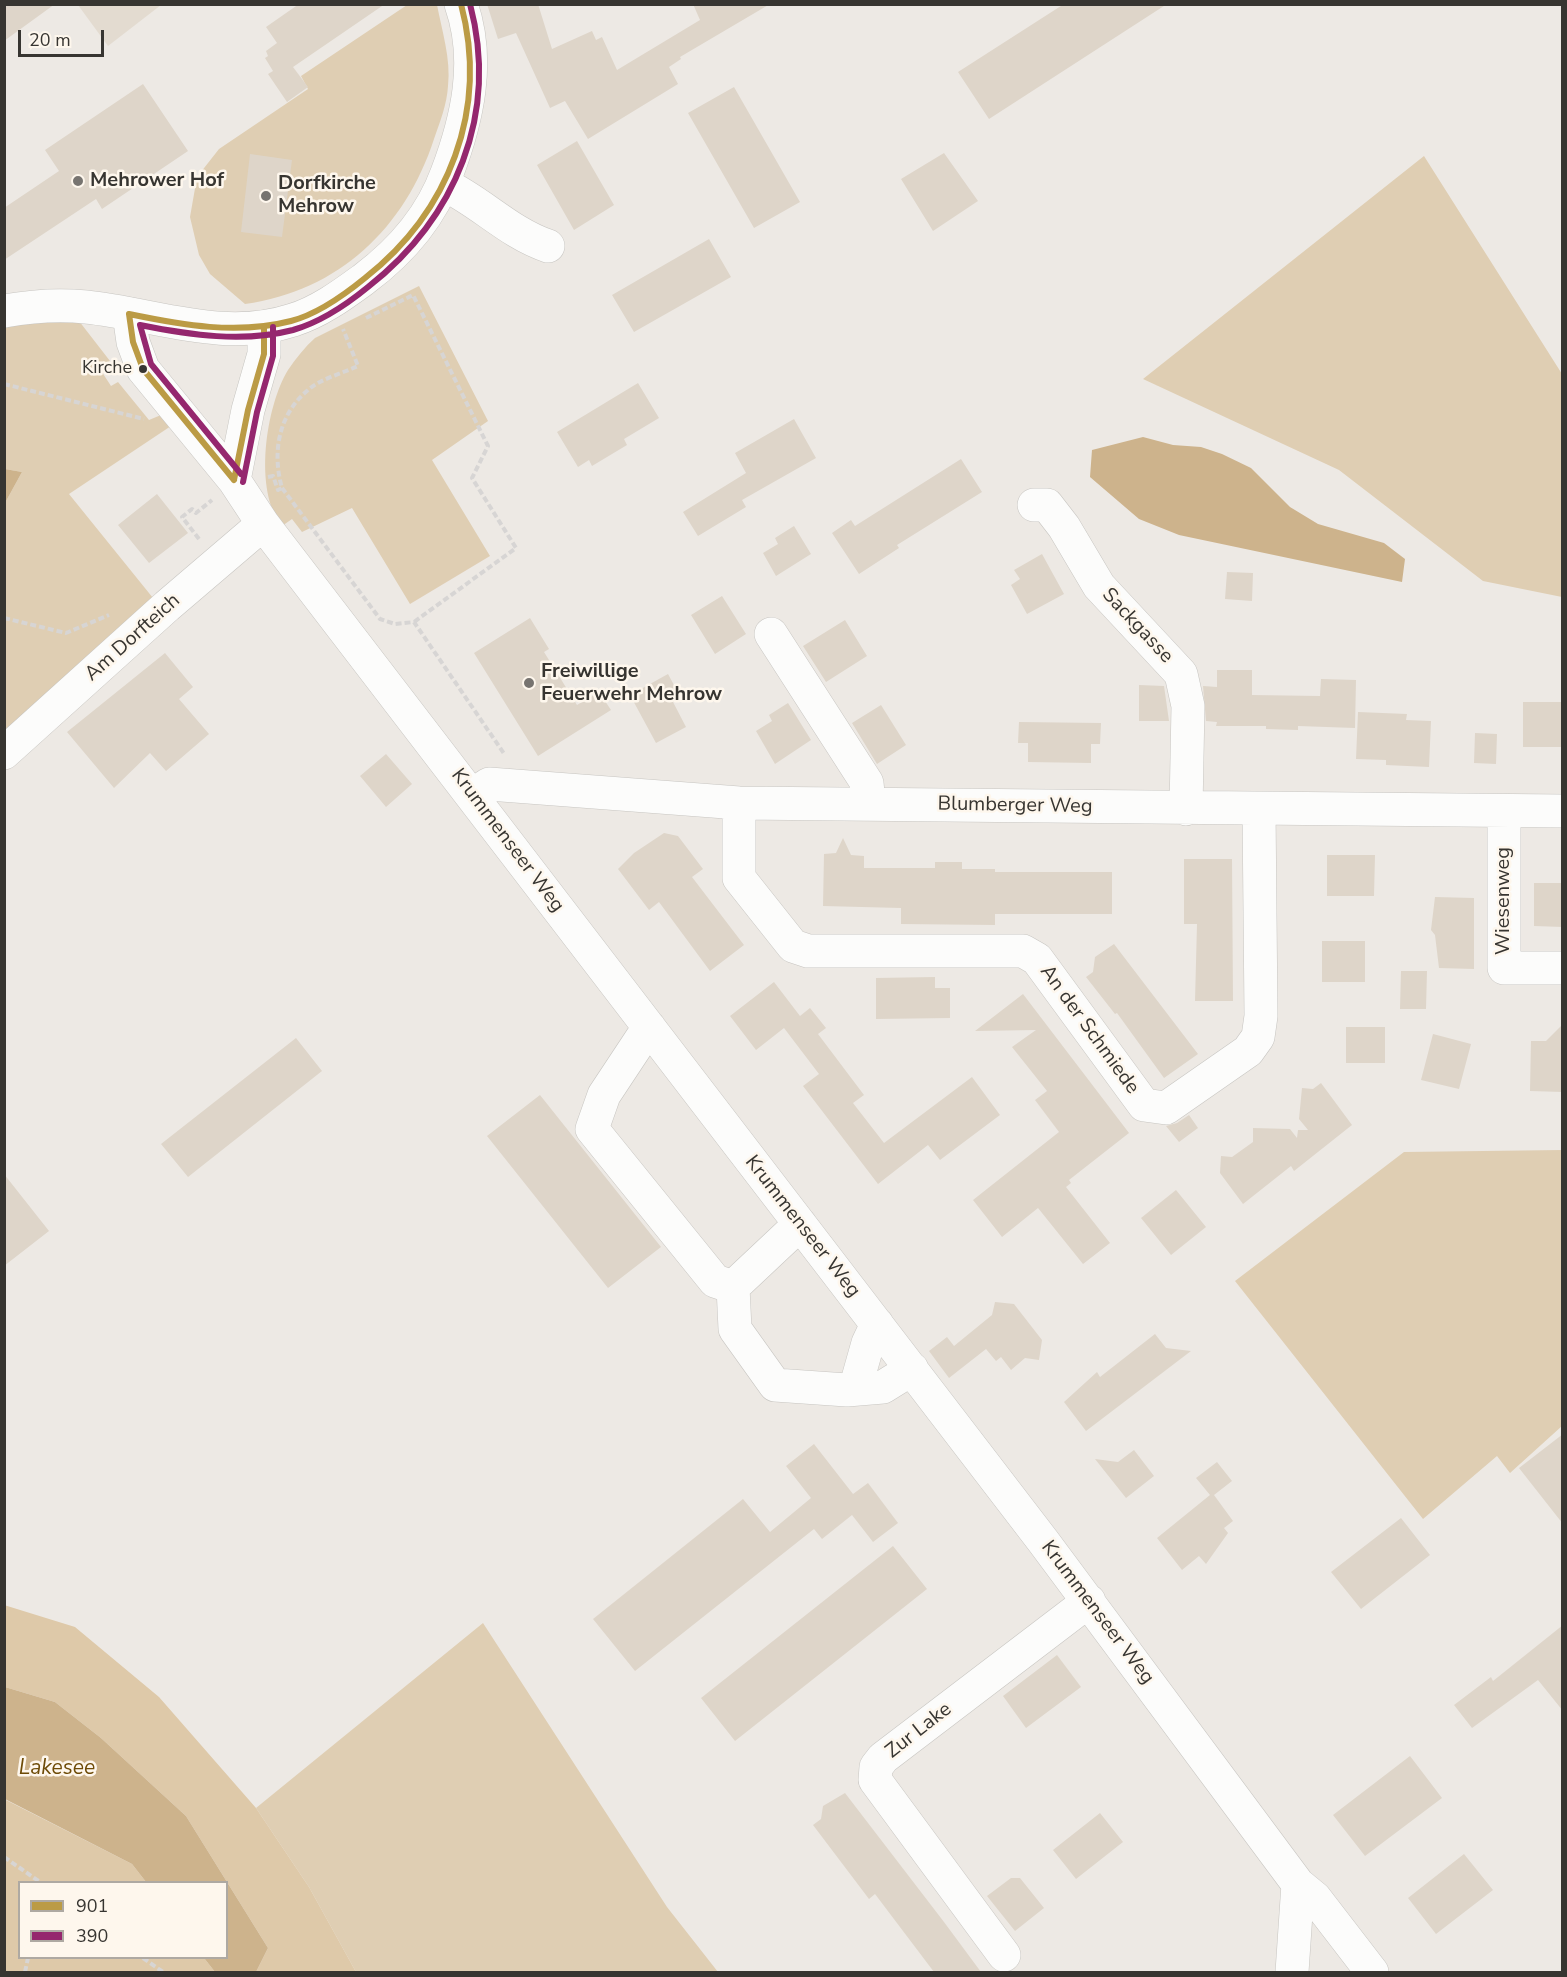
<!DOCTYPE html>
<style>
body{margin:0}
#map{position:relative;width:1567px;height:1977px;overflow:hidden;background:#ede9e4;font-family:"Nunito Sans",sans-serif}
canvas{display:block}
.frame{position:absolute;inset:0;border:6px solid #373531;pointer-events:none}
.legend{position:absolute;left:18px;top:1881px;width:210px;height:78px;box-sizing:border-box;background:#fef7ed;border:2px solid #aea9a2;margin:0;padding:8px 10px;list-style:none;font-size:18px;color:#373531}
.legend li{display:flex;align-items:center;gap:12px;height:30px}
.legend b{width:30px;border:2px solid #aea9a2}
.scale{position:absolute;left:18px;top:30px;width:86px;height:27px;box-sizing:border-box;border:3px solid #373531;border-top:0;padding-left:8px;font-size:18px;line-height:21px;white-space:nowrap;color:#373531;-webkit-text-stroke:4px #fef7ed;paint-order:stroke}
</style>
<div id="map">
<canvas width="1567" height="1977"></canvas>
<div class="frame"></div>
<ul class="legend">
<li><b style="height:8px;background:#bb9b45"></b>901</li>
<li><b style="height:8px;background:#95276e"></b>390</li>
</ul>
<div class="scale">20 m</div>
</div>
<script>
const ctx = document.querySelector('canvas').getContext('2d');
ctx.lineJoin = 'round';
function fill(path, color) { ctx.fillStyle = color; ctx.fill(path, 'evenodd'); }
function trace(path, color, width, dash) { ctx.strokeStyle = color; ctx.lineWidth = width; ctx.lineCap = dash ? 'butt' : 'round'; ctx.setLineDash(dash || []); ctx.stroke(path); }
function drawText(font, color, halo, rows, align = 'center') {
  ctx.font = font + ' "Nunito Sans",sans-serif'; ctx.lineWidth = 5; ctx.setLineDash([]); ctx.textBaseline = 'middle'; ctx.strokeStyle = halo; ctx.fillStyle = color; for (const [text, x, y, turn = 0] of rows) {
    ctx.save(); ctx.translate(x, y); ctx.rotate((+turn || 0) * Math.PI / 180); ctx.textAlign = isNaN(turn) ? turn : align; if (halo) ctx.strokeText(text, 0, 0); ctx.fillText(text, 0, 0); ctx.restore();
  }
}
const built = new Path2D(`
 M78 5H161L108 46Z`);
const green = new Path2D(`
 M407 5H437C442 31 451 59 448 86 447 104 440 122 434 139 405 228 339 291 245 304L210 274 199 255 190 217 197 177 219 149 308 89 301 76Z
 M1424 156 1562 374V597L1483 581 1339 470 1143 379Z
 M419 286 488 421 432 460 490 556 410 604 352 508 302 532 292 519 282 526C253 491 266 406 288 370 296 358 305 347 315 338Z
 M79 321 110 361 100 369 111 386 118 382 149 420 161 415 171 426 69 494 153 598 5 733V503L22 472 5 469V328L22 323Z
 M1562 1150V1426L1510 1473 1497 1456 1423 1519 1235 1281 1404 1152Z
 M483 1623 667 1907 718 1972H356L309 1887 256 1808Z`);
const forest = new Path2D(`
 M4 1605 75 1627 159 1697 256 1808 309 1887 356 1972H256L268 1948 186 1816 101 1738 55 1702 5 1687Z
 M4 1799 132 1864 146 1882H20V1958H204L215 1972H5Z`);
const water = new Path2D(`
 M1143 437 1173 445 1201 447 1222 454 1251 468 1290 507 1318 524 1384 543 1405 559 1402 582 1179 535 1139 519 1090 477 1092 450Z
 M5 469 22 472 5 503 4 469Z
 M5 1687 55 1702 101 1738 186 1816 268 1948 256 1972H215L204 1958H226V1882H146L132 1864 5 1799Z`);
const building = new Path2D(`
 M4 4H55L4 41Z
 M299 4H385L293 67 308 87 287 102 268 74 273 71 265 58 268 56 266 51 277 43 266 27Z
 M487 4H538L552 49 592 31 596 40 602 37 617 70 700 20 693 4H770L680 57 681 59 669 67 678 84 588 139 565 101 550 108 516 33 498 39Z
 M1064 4H1167L989 119 958 72Z
 M143 84 188 151 102 209 96 199 4 260V208L59 171 45 150Z
 M734 87 800 202 754 228 688 113Z
 M577 141 614 205 574 230 537 165Z
 M944 153 978 201 933 231 901 179Z
 M250 154 292 160 282 237 241 232Z
 M709 239 731 277 634 332 612 295Z
 M638 383 659 418 624 439 627 445 592 466 589 460 578 467 557 432Z
 M794 419 816 458 742 500 746 507 698 536 683 512 746 473 735 453Z
 M961 459 982 492 897 545 899 548 859 574 832 533 851 520 855 526Z
 M157 494 188 533 149 563 118 525Z
 M794 526 811 554 776 576 763 553 778 544 775 538Z
 M1042 554 1064 594 1027 614 1011 585 1020 579 1014 570Z
 M1227 572 1253 573 1252 601 1225 599Z
 M722 596 746 634 715 654 691 615Z
 M530 618 549 649 544 652 577 705 599 692 611 710 538 756 474 653Z
 M845 620 867 656 826 682 803 646Z
 M165 653 193 687 179 699 209 734 166 771 150 753 114 788 67 732Z
 M1217 670H1252V695L1320 696 1321 679 1356 680 1355 728 1298 726V730L1266 729V726H1216L1217 722 1206 721 1203 686 1217 687Z
 M668 674 681 698 673 702 686 727 656 743 630 695Z
 M1139 685 1164 686 1169 721H1139Z
 M1523 702H1563V747H1523Z
 M788 703 811 740 775 764 756 731 772 721 769 715Z
 M881 705 906 745 877 764 852 723Z
 M1358 712 1407 714 1406 720 1431 721 1429 767 1386 765V760L1356 759Z
 M1019 722 1101 723 1100 744H1091V763L1028 762V743H1018Z
 M1475 733 1497 734 1496 764 1474 763Z
 M386 754 412 784 386 807 360 776Z
 M664 833 678 836 703 869 692 877 744 945 710 971 659 902 649 910 618 869 634 853Z
 M843 838 851 855 864 856V868H935V862H962V869H995V872H1112V914H995V925L901 924V908L823 906 824 854 836 853Z
 M1327 855H1375L1374 896H1327Z
 M1184 859H1232L1233 1001H1195L1197 924H1184Z
 M1534 883H1563V927L1534 926Z
 M1435 897 1474 898V969L1439 968 1435 935 1431 930Z
 M1322 941H1365V982H1322Z
 M1114 944 1198 1054 1164 1078 1117 1013 1115 1014 1086 977 1093 972 1095 957Z
 M1401 971H1427L1426 1009H1400Z
 M935 977V988H950V1018L876 1019V978Z
 M774 982 800 1016 810 1008 826 1028 818 1034 864 1095 853 1103 884 1143 972 1077 1000 1115 940 1160 928 1145 878 1184 803 1086 819 1074 784 1028 756 1050 730 1016Z
 M1023 994 1129 1133 1069 1180 1071 1183 1066 1187 1110 1243 1083 1264 1038 1208 1002 1237 973 1200 1059 1132 1035 1100 1047 1091 1012 1047 1036 1030 975 1031Z
 M1563 1024V1092L1530 1091 1531 1041H1546Z
 M1346 1027H1385V1063H1346Z
 M1433 1034 1471 1044 1459 1089 1421 1080Z
 M296 1038 322 1071 188 1177 161 1144Z
 M1321 1083 1352 1125 1294 1171 1291 1166 1243 1204 1220 1173 1221 1156 1232 1157 1253 1142V1128L1290 1129 1297 1138 1298 1130H1308L1299 1119 1302 1088 1313 1089Z
 M540 1095 661 1247 608 1288 487 1136Z
 M1189 1115 1198 1128 1179 1142 1166 1126 1177 1123Z
 M4 1174 49 1231 4 1266Z
 M1176 1190 1206 1227 1171 1255 1141 1218Z
 M995 1302 1014 1304 1042 1340 1039 1360 1025 1358 1011 1370 1001 1357 996 1361 986 1349 949 1378 929 1351 947 1337 954 1346 992 1315Z
 M1155 1334 1166 1348 1191 1351 1086 1431 1064 1402 1097 1372 1100 1377Z
 M1563 1434V1524L1519 1468Z
 M814 1444 853 1494 868 1483 898 1523 873 1542 852 1515 822 1539 814 1529 635 1671 593 1619 743 1499 770 1532 811 1498 786 1466Z
 M1134 1450 1154 1476 1126 1498 1095 1459 1118 1462Z
 M1217 1462 1232 1481 1214 1495 1233 1521 1224 1528 1228 1533 1206 1564 1199 1556 1182 1570 1157 1538 1210 1495 1196 1478Z
 M1401 1518 1430 1555 1361 1609 1331 1572Z
 M893 1546 927 1589 735 1741 701 1698Z
 M1563 1625V1711L1538 1680 1472 1728 1454 1705 1491 1677 1493 1681Z
 M1057 1655 1081 1687 1026 1728 1003 1696Z
 M1410 1756 1442 1798 1365 1856 1333 1815Z
 M845 1793 944 1922 981 1972H934L875 1894 869 1899 813 1825 821 1819 823 1806Z
 M1100 1813 1123 1842 1076 1879 1053 1850Z
 M1464 1854 1493 1890 1436 1934 1408 1898Z
 M1011 1878H1020L1044 1908 1015 1931 987 1896Z`);
const path = new Path2D(`
 M366 318 413 295 488 446 472 478 516 548 414 622
 M4 384 144 419
 M268 477 273 476 278 490 282 488C272 453 278 415 308 390 320 379 343 373 358 366L343 329
 M282 488 380 619 395 624 414 622 505 755
 M199 539 182 517 192 509 196 513 212 500
 M4 618 66 633 109 615
 M4 1857 40 1882
 M143 1958 163 1972
 M25 1972 28 1958`);
const minor = new Path2D(`
 M443 184C480 201 509 233 548 246
 M129 314 133 342 143 369 234 480 263 524 1043 1541 1298 1884 1315 1898 1372 1972
 M234 480 248 410 264 354V327
 M1034 505H1047L1064 527 1099 586 1181 674 1188 706 1186 809
 M771 634 867 783 869 803
 M4 753 167 606 263 524
 M472 795 489 784 739 803 1562 811
 M739 803V878L793 946 808 951H1023L1037 959 1144 1105 1166 1108 1248 1051 1258 1037 1261 1016 1259 809
 M1504 811V968H1562
 M649 1027 604 1095 592 1129 715 1281 733 1287 800 1224
 M733 1287 735 1329 775 1385 847 1390 883 1387 912 1369
 M855 1389 868 1343 877 1324
 M1004 1955 875 1780 876 1767 883 1758 1089 1601
 M1292 1972 1298 1884`);
const major = new Path2D(`
 M4 311C32 306 58 304 86 307 155 314 223 343 293 320 319 312 342 295 364 279 400 252 431 217 447 173 467 120 481 61 461 4`);
const bus1 = new Path2D(`
 M129 314C182 325 237 335 291 321 318 314 343 296 365 278 449 212 489 110 461 4
 M129 314 133 342 143 369 234 480
 M234 480 248 410 264 354V327`);
const bus2 = new Path2D(`
 M241 474 151 364 140 325C190 335 243 343 293 330 321 322 346 305 368 287 456 218 499 114 470 4
 M243 482 257 412 273 356V327`);
const markers = [
 [78,181,6,"#777470"],
 [266,196,6,"#777470"],
 [143,369,5,"#373531"],
 [529,683,6,"#777470"]
];
const busNames = [
 ["Kirche",132,369]
];
const poiNames = [
 ["Mehrower Hof",90,181],
 ["Dorfkirche",278,184],
 ["Mehrow",278,207],
 ["Freiwillige",541,672],
 ["Feuerwehr Mehrow",541,695]
];
const streetNames = [
 ["Sackgasse",1137,626,47],
 ["Am Dorfteich",133,638,-42],
 ["Blumberger Weg",1015,806,1],
 ["Krummenseer Weg",507,841,53],
 ["Wiesenweg",1504,901,-90],
 ["An der Schmiede",1089,1030,54],
 ["Krummenseer Weg",802,1227,52],
 ["Krummenseer Weg",1097,1613,53],
 ["Zur Lake",919,1731,-38]
];
const waterNames = [
 ["Lakesee",57,1769]
];
fill(built, '#e3dbd0');
fill(green, '#dfceb3');
fill(forest, '#dec9a9');
fill(water, '#cdb38c');
fill(building, '#ded5c9');
trace(minor, '#c7c5c1', 34);
trace(major, '#c7c5c1', 34);
trace(path, '#d7d5d4', 4, [6, 3]);
trace(minor, '#fcfcfb', 33);
trace(major, '#fcfcfb', 33);
trace(bus1, '#bb9b45', 6);
trace(bus2, '#95276e', 6);
for (const [x, y, r, color] of markers) { const dot = new Path2D(); dot.arc(x, y, r, 0, 2 * Math.PI); ctx.fillStyle = color; ctx.fill(dot); trace(dot, '#fef7ed', 2); }
drawText('18px', '#373531', '#fef7ed', busNames, 'right');
drawText('bold 20px', '#373531', '#fef7ed', poiNames, 'left');
drawText('20px', '#373531', '#fef7ed', streetNames);
drawText('italic 21px', '#6e4b07', '#fef7ed', waterNames);
</script>
